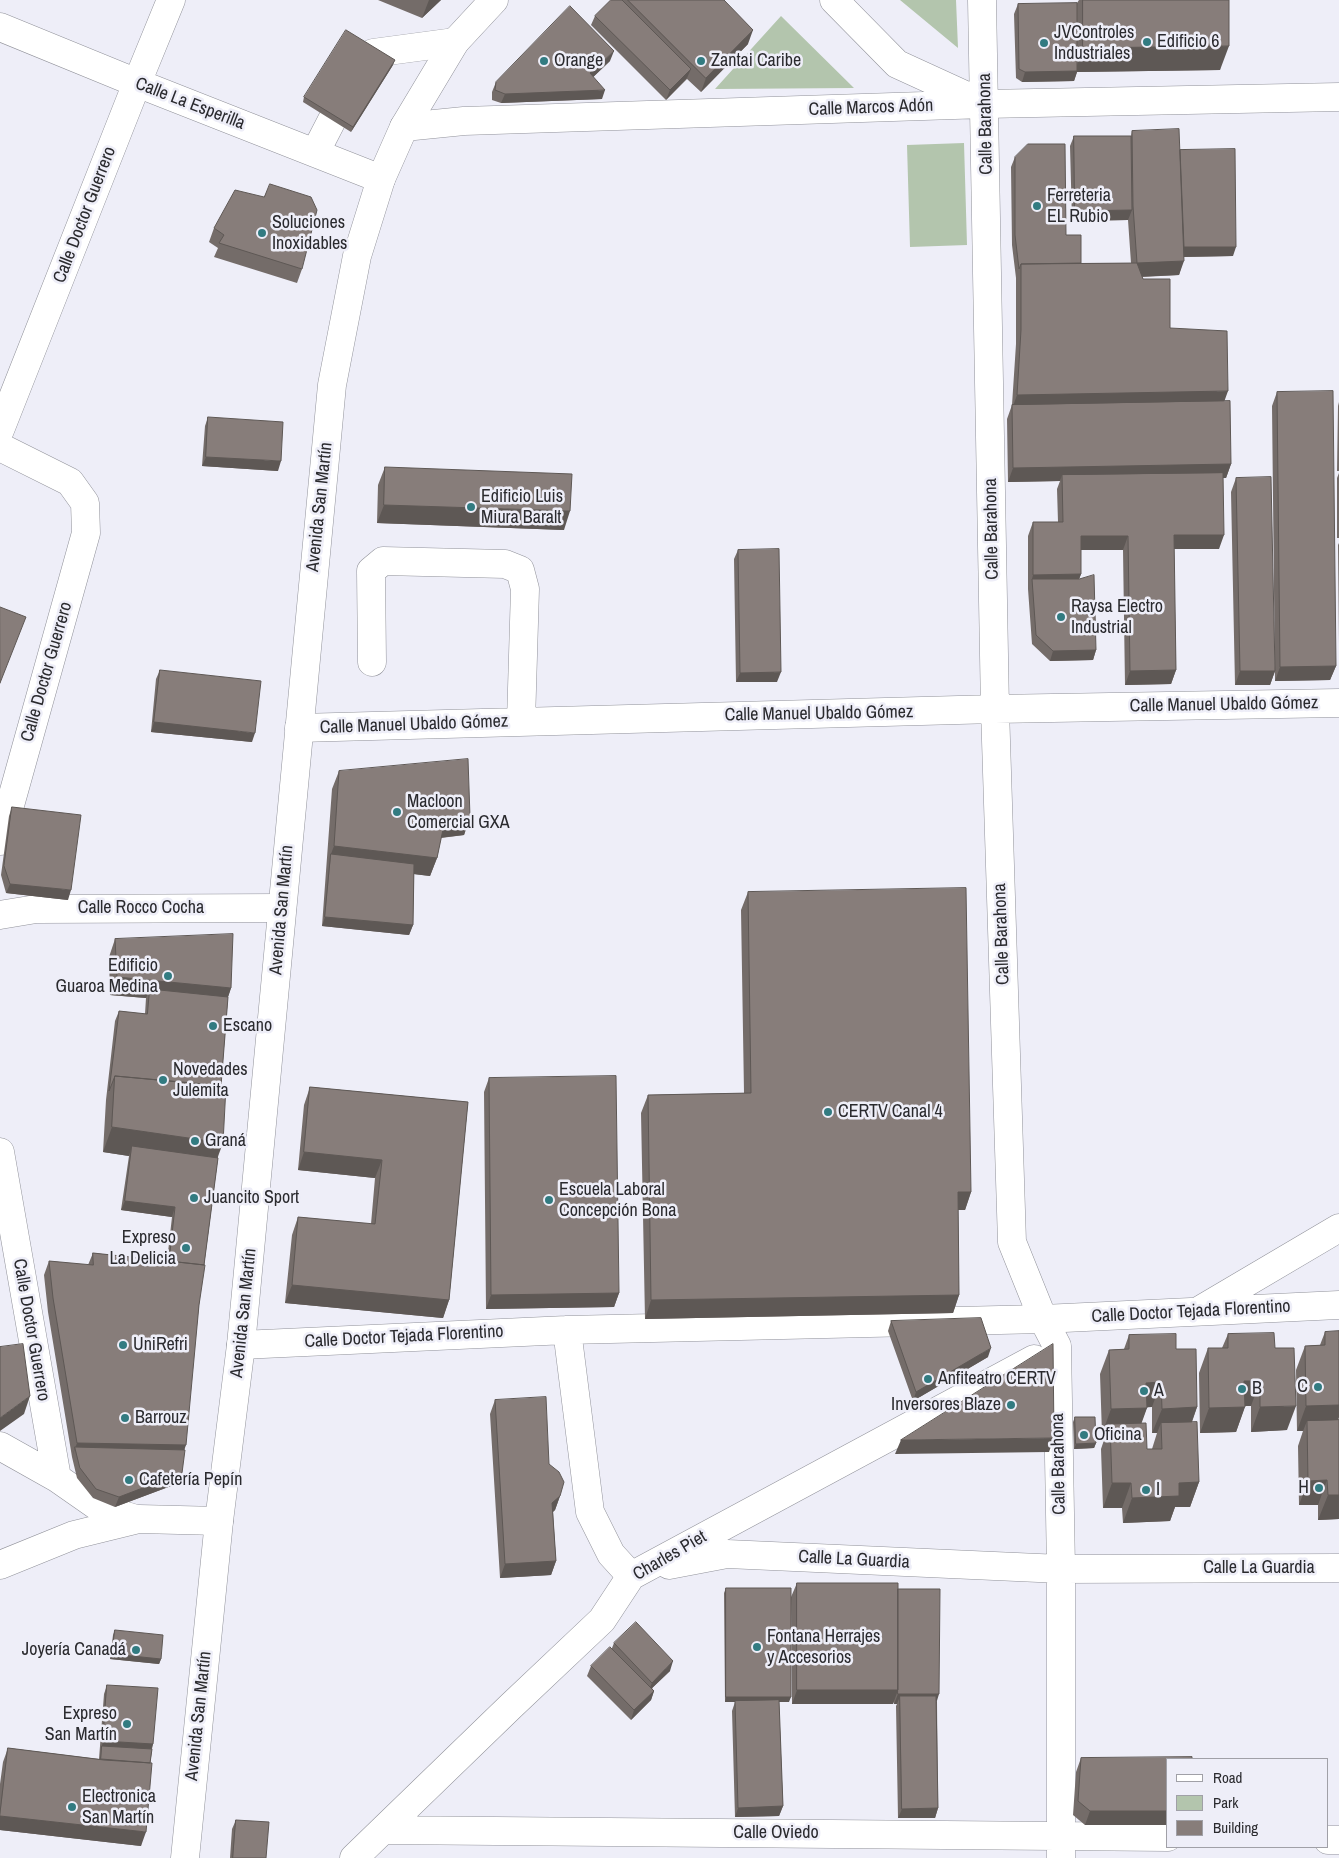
<!DOCTYPE html>
<meta charset="utf-8">
<style>
body{margin:0}
#map{position:relative;width:1339px;height:1858px;overflow:hidden;background:#eeeef8;font-family:"Archivo Narrow",sans-serif}
canvas{display:block}
.legend{position:absolute;left:1166px;top:1758px;width:162px;height:90px;box-sizing:border-box;background:#eeeef8;border:1px solid #a0a0a7;margin:0;padding:6px 9px;list-style:none;font-size:15px;color:#2a2a2e}
.legend li{display:flex;align-items:center;gap:10px;height:25px}
.legend b{width:25px;border:1px solid #a0a0a7}
</style>
<div id="map">
<canvas width="1339" height="1858"></canvas>
<ul class="legend">
<li><b style="height:6px;background:#fff"></b>Road</li>
<li><b style="height:14px;background:#b3c5ad"></b>Park</li>
<li><b style="height:14px;background:#877d7a"></b>Building</li>
</ul>
</div>
<script>
const ctx = document.querySelector('canvas').getContext('2d');
ctx.lineJoin = 'round';
function fill(path, color) { ctx.fillStyle = color; ctx.fill(path, 'evenodd'); }
function trace(path, color, width, dash) { ctx.strokeStyle = color; ctx.lineWidth = width; ctx.lineCap = dash ? 'butt' : 'round'; ctx.setLineDash(dash || []); ctx.stroke(path); }
function drawText(font, color, halo, rows, align = 'center') {
  ctx.font = font + ' "Archivo Narrow",sans-serif'; ctx.lineWidth = 5; ctx.setLineDash([]); ctx.textBaseline = 'middle'; ctx.strokeStyle = halo; ctx.fillStyle = color; for (const [text, x, y, turn = 0] of rows) {
    ctx.save(); ctx.translate(x, y); ctx.rotate((+turn || 0) * Math.PI / 180); ctx.textAlign = isNaN(turn) ? turn : align; if (halo) ctx.strokeText(text, 0, 0); ctx.fillText(text, 0, 0); ctx.restore();
  }
}
const green = new Path2D(`
 M900 0H956L958 48Z
 M781 16 854 88 715 89Z
 M964 143 967 245 910 247 907 145Z`);
const minor = new Path2D(`
 M834 0 897 64 980 102
 M982 0 995 709 1012 1242 1043 1319 1057 1346 1061 1569V1858
 M0 27 137 83 381 179
 M373 53 455 42
 M404 127 464 121 985 104 1339 97
 M315 153 332 120
 M0 430 137 83 171 0
 M0 447 70 482 85 503 86 533 0 841
 M372 662 371 571 383 561 505 564 520 570 525 589 521 722
 M299 728 995 709 1339 703
 M0 915 36 909 282 908
 M0 1152 57 1478
 M1200 1310 1339 1228
 M567 1330 590 1512 611 1554 631 1576
 M241 1345 567 1330 1043 1319 1339 1305
 M0 1446 57 1478 100 1508 136 1519
 M0 1565 74 1535 139 1519 219 1521
 M669 1565 727 1554 1061 1569 1339 1568
 M384 1830 1168 1837
 M1328 1840H1339
 M354 1858 510 1707 602 1620 631 1576 1034 1359`);
const major = new Path2D(`
 M185 1858 219 1521 241 1345 332 385 357 256 381 179 404 127 455 42 494 0`);
const wall = new Path2D(`
 M378 0H441L422 18Z
 M611 0H724L748 44 701 92 687 79 666 100 591 25 595 16Z
 M1079 0H1229L1220 70 1077 72 1074 81 1022 82 1016 78 1014 14 1018 4 1077 3Z
 M610 61 593 77 602 99 501 103 492 100V92L496 82Z
 M393 65 351 132 303 102 304 97Z
 M1132 131 1180 150 1233 256 1184 257 1179 275 1142 277 1170 328 1224 401 1231 464 1226 478H1223L1219 549H1174L1176 670 1171 684 1125 685 1123 550H1081V574L1079 579 1096 650 1093 660 1050 661 1032 644 1028 589V536L1033 522H1058L1057 489 1060 481 1008 482 1007 419 1012 405 1016 344V278L1012 245 1011 167 1015 157 1066 235 1081 263H1131L1128 220 1072 221 1070 146 1074 136H1131Z
 M214 228 302 269 297 283 214 257 218 248 209 242Z
 M1277 392 1336 666 1330 680 1275 681 1272 406Z
 M1339 402V471H1337L1338 406Z
 M208 417 278 471 202 466 205 426Z
 M385 467 564 530 377 523 378 485Z
 M1339 473V538H1337V478Z
 M1236 478 1275 671 1270 685H1235L1231 492Z
 M1339 543V644L1338 545Z
 M738 550 777 682H736L734 559Z
 M160 670 252 742 151 732 156 679Z
 M339 771 470 817 464 835 441 838 437 858 430 876 414 874 413 925 409 935 322 926 332 789Z
 M12 807 68 900 6 893 1 875 9 816Z
 M748 892 971 1192 965 1210H958L959 1295 953 1313 645 1319 641 1113 648 1095 744 1093 741 910Z
 M115 939 231 988 228 997 221 1086 218 1158 199 1305 182 1473 179 1483 115 1507 93 1498 77 1478 72 1457 48 1312 44 1275 49 1261 88 1265 93 1253 167 1261 172 1217 121 1210 129 1156 103 1152 106 1100 115 1021 119 1011 145 1014 146 998 110 995 109 957Z
 M489 1078 619 1293 614 1307 486 1309 484 1092Z
 M310 1087 468 1102 449 1300 443 1318 285 1303 292 1235 298 1217 371 1224 375 1178 298 1170 304 1105Z
 M891 1321 988 1357 913 1401 888 1331Z
 M1339 1331V1417L1338 1420 1339 1519 1318 1520V1505H1299L1298 1446 1303 1431H1297L1296 1370 1305 1346 1320 1345 1325 1332Z
 M1228 1334 1275 1348 1287 1430 1251 1432V1406H1245L1236 1432 1200 1433 1199 1373 1208 1348H1222Z
 M1129 1335 1176 1349 1197 1407 1192 1422 1199 1482 1190 1507H1175L1170 1521 1123 1523 1122 1508H1103L1101 1449 1106 1434H1102L1100 1374 1109 1350 1124 1349ZM1147 1407H1152V1433H1157L1152 1449H1147L1141 1423Z
 M495 1400 560 1496 555 1510 553 1512 556 1561 551 1575 500 1578 490 1414Z
 M1075 1417 1096 1443 1094 1448 1074 1449 1073 1422Z
 M797 1583 937 1702 938 1808 935 1818H898L896 1706 897 1704H894V1701L893 1704H792L791 1597Z
 M726 1588 789 1702H779L783 1806 779 1816 735 1817 732 1711 735 1702H725L724 1593Z
 M115 1630 161 1659 159 1664 110 1659 113 1635Z
 M614 1643 670 1671 652 1688 654 1691 651 1700 631 1720 587 1676 591 1666 612 1648Z
 M107 1685 153 1744 152 1749 141 1846 0 1830V1784L3 1762 8 1748 99 1759 104 1694Z
 M1081 1758 1168 1759V1825H1085L1073 1815 1076 1772Z
 M236 1820 266 1858H230L232 1829Z`);
const shadedWall = new Path2D(`
 M429 0H441L422 18Z
 M753 30 748 44 701 92 706 78Z
 M1229 46 1220 70 1077 72 1074 81 1022 82 1025 72 1075 71 1083 48Z
 M614 51 610 61 587 83 590 73Z
 M395 60 393 65 351 132 353 127Z
 M691 69 687 78 666 100 670 90Z
 M605 90 602 99 501 103 505 94Z
 M1132 210 1128 220 1072 221 1075 211Z
 M1182 247H1236L1233 256 1179 257Z
 M1184 261 1179 275 1132 277 1137 263Z
 M1228 391 1223 405 1012 409 1017 395Z
 M206 457 281 461 278 471 202 466Z
 M1231 464 1226 478 1062 481V475L1060 481 1008 482 1013 468Z
 M384 505 570 511 564 530 377 523Z
 M1174 535H1224L1219 549H1169Z
 M1081 536H1128L1123 550H1076Z
 M1081 574 1076 588 1032 579 1033 575Z
 M1096 650 1093 660 1050 661 1053 651Z
 M1336 666 1330 680 1275 681 1280 667Z
 M1176 670 1171 684 1125 685 1130 671Z
 M1240 671H1275L1270 685H1235Z
 M781 672 777 682H736L740 673Z
 M154 722 255 733 252 742 151 732Z
 M470 817 464 835 438 838 445 820Z
 M334 846 437 858 430 876 330 864 331 854Z
 M10 884 71 890 68 900 6 893Z
 M325 917 413 925 409 935 322 926Z
 M117 977 231 988 225 1006 150 989 146 998 110 995Z
 M112 1127 223 1143 214 1167 132 1146 129 1156 103 1152Z
 M304 1152 382 1160 375 1178 298 1170Z
 M958 1192H971L965 1210H951Z
 M125 1201 175 1207 172 1217 121 1210Z
 M292 1285 449 1300 443 1318 285 1303Z
 M619 1293 614 1307 486 1309 491 1295Z
 M959 1295 953 1313 645 1319 651 1300Z
 M991 1348 988 1357 913 1401 916 1392Z
 M1244 1381H1260L1251 1406H1235Z
 M1161 1382 1152 1407 1137 1408 1146 1383Z
 M30 1396 24 1414 0 1431V1418Z
 M1339 1405V1417L1334 1430 1307 1421 1303 1431H1297L1306 1406Z
 M1296 1406 1287 1430 1251 1432 1260 1407Z
 M1197 1407 1188 1432 1161 1423 1157 1433H1152L1162 1409Z
 M1245 1407 1236 1432 1200 1433 1209 1408Z
 M1147 1408 1138 1433 1110 1424 1106 1434H1102L1111 1409Z
 M1054 1438 1049 1452 895 1454 901 1440Z
 M77 1443 186 1445 181 1459 75 1447 72 1457Z
 M1096 1443 1094 1448 1074 1449 1076 1444Z
 M182 1473 179 1483 115 1507 119 1497Z
 M1327 1480 1318 1505H1299L1308 1481Z
 M1199 1482 1190 1507H1175L1170 1521 1123 1523 1132 1498 1179 1483Z
 M1112 1483H1131L1122 1508H1103Z
 M1328 1495H1339V1519L1318 1520Z
 M560 1496 555 1510 547 1517 552 1503Z
 M556 1561 551 1575 500 1578 505 1564Z
 M112 1654 161 1659 159 1664 110 1659Z
 M673 1661 670 1671 648 1692 652 1683Z
 M797 1690H898L893 1704H792Z
 M654 1691 651 1700 631 1720 634 1710Z
 M898 1694H939L936 1704 900 1696 897 1704H894Z
 M726 1697H791L789 1702H725Z
 M103 1741 153 1744 150 1753 102 1746Z
 M783 1806 779 1816 735 1817 738 1808Z
 M938 1808 935 1818H898L902 1809Z
 M1090 1811H1168V1825H1085Z
 M0 1816 146 1832 141 1846 0 1830Z`);
const building = new Path2D(`
 M611 0H622L691 69 670 90 595 16Z
 M628 0H724L753 30 706 78Z
 M1083 0H1229V46L1083 48Z
 M1077 3V71L1025 72 1019 69 1018 4Z
 M570 6 614 51 590 73 605 90 505 94 495 90 496 82Z
 M346 30 395 60 353 127 304 97Z
 M1179 129 1184 261 1137 263 1143 279H1170V328L1227 331 1228 391 1017 395 1021 330V264L1137 263 1133 206 1132 131Z
 M1074 136H1131L1132 210 1075 211Z
 M1028 144H1065L1066 235H1081V263L1021 264 1019 269 1015 235V157Z
 M1235 149 1236 247H1184L1180 150Z
 M270 184 311 197 317 210 302 269 219 243 224 235 214 228 235 190 264 197Z
 M1333 391 1336 666 1280 667 1277 392Z
 M1230 401 1231 464 1013 468 1012 405Z
 M208 417 283 422 281 461 206 457Z
 M385 467 572 474 570 511 384 505Z
 M1223 473 1224 535H1174L1176 670 1130 671 1128 536H1081V574L1033 575V522H1063L1062 475Z
 M1271 477 1275 671H1240L1236 478Z
 M779 549 781 672 740 673 738 550Z
 M1094 575 1096 650 1053 651 1036 635 1032 579H1079Z
 M0 607 26 617 0 683Z
 M160 670 261 681 255 733 154 722Z
 M468 759 470 817 445 820 437 858 334 846 339 771Z
 M12 807 81 815 71 890 10 884 4 866Z
 M331 854 414 864 413 925 325 917Z
 M966 888 971 1192H958L959 1295 651 1300 648 1095 751 1093 748 892Z
 M233 934 231 988 117 977 115 939Z
 M150 989 228 997 221 1086 115 1076 109 1091 119 1011 147 1014Z
 M115 1076 226 1086 223 1143 112 1127Z
 M616 1076 619 1293 491 1295 489 1078Z
 M310 1087 468 1102 449 1300 292 1285 298 1217 375 1224 382 1160 304 1152Z
 M132 1146 218 1158 204 1265 169 1261 175 1207 125 1201Z
 M93 1253 205 1265 199 1305 186 1445 77 1443 53 1298 49 1261 93 1265Z
 M981 1318 991 1348 916 1392 891 1321Z
 M1339 1331V1405L1306 1406 1305 1346 1325 1345V1332Z
 M1274 1333 1275 1348H1294L1296 1406 1260 1407V1381H1244L1245 1407 1209 1408 1208 1348H1228V1334Z
 M1176 1334V1349H1196L1197 1407 1162 1409 1161 1382 1146 1383 1147 1408 1111 1409 1109 1350 1129 1349V1335Z
 M23 1344 30 1396 0 1418V1347Z
 M1053 1344 1054 1438 901 1440Z
 M546 1397 549 1464 559 1472 564 1482 560 1496 552 1503 556 1561 505 1564 495 1400Z
 M1075 1417H1095L1096 1443 1076 1444Z
 M1339 1420V1495H1328L1327 1480 1308 1481 1307 1421Z
 M1197 1422 1199 1482 1179 1483V1496L1132 1498 1131 1483H1112L1110 1424 1146 1423 1147 1449H1162L1161 1423Z
 M75 1447 185 1450 182 1473 119 1497 96 1489 80 1468Z
 M797 1583H898V1690H797Z
 M726 1588H791V1697H726Z
 M898 1589H940L939 1694H898Z
 M636 1622 673 1661 652 1683 614 1643Z
 M115 1630 163 1635 161 1659 112 1654Z
 M610 1647 654 1691 634 1710 591 1666Z
 M107 1685 158 1688 153 1744 103 1741Z
 M900 1696H936L938 1808 902 1809Z
 M779 1700 783 1806 738 1808 735 1701Z
 M102 1746 152 1749 150 1763 101 1759Z
 M8 1748 104 1760 152 1763 146 1832 0 1816Z
 M1192 1757V1759H1168V1811H1090L1078 1801 1081 1758Z
 M236 1820 269 1822 266 1858H233Z`);
const markers = [
 [1147,42,5,"#327b81"],
 [1044,43,5,"#327b81"],
 [544,61,5,"#327b81"],
 [701,61,5,"#327b81"],
 [1037,206,5,"#327b81"],
 [262,233,5,"#327b81"],
 [471,507,5,"#327b81"],
 [1061,617,5,"#327b81"],
 [397,812,5,"#327b81"],
 [168,976,5,"#327b81"],
 [213,1026,5,"#327b81"],
 [163,1080,5,"#327b81"],
 [828,1112,5,"#327b81"],
 [195,1141,5,"#327b81"],
 [194,1198,5,"#327b81"],
 [549,1200,5,"#327b81"],
 [186,1248,5,"#327b81"],
 [123,1345,5,"#327b81"],
 [928,1379,5,"#327b81"],
 [1318,1387,5,"#327b81"],
 [1242,1389,5,"#327b81"],
 [1144,1391,5,"#327b81"],
 [1011,1405,5,"#327b81"],
 [125,1418,5,"#327b81"],
 [1084,1435,5,"#327b81"],
 [129,1480,5,"#327b81"],
 [1319,1488,5,"#327b81"],
 [1146,1490,5,"#327b81"],
 [757,1647,5,"#327b81"],
 [136,1650,5,"#327b81"],
 [127,1724,5,"#327b81"],
 [72,1807,5,"#327b81"]
];
const poiNames = [
 ["JVControles",1054,33],
 ["Industriales",1054,54],
 ["Edificio 6",1157,42],
 ["Orange",554,61],
 ["Zantai Caribe",711,61],
 ["Ferreteria",1047,196],
 ["EL Rubio",1047,217],
 ["Soluciones",272,223],
 ["Inoxidables",272,244],
 ["Edificio Luis",481,497],
 ["Miura Baralt",481,518],
 ["Raysa Electro",1071,607],
 ["Industrial",1071,628],
 ["Macloon",407,802],
 ["Comercial GXA",407,823],
 ["Edificio",158,966,"right"],
 ["Guaroa Medina",158,987,"right"],
 ["Escano",223,1026],
 ["Novedades",173,1070],
 ["Julemita",173,1091],
 ["CERTV Canal 4",838,1112],
 ["Graná",205,1141],
 ["Escuela Laboral",559,1190],
 ["Concepción Bona",559,1211],
 ["Juancito Sport",204,1198],
 ["Expreso",176,1238,"right"],
 ["La Delicia",176,1259,"right"],
 ["UniRefri",133,1345],
 ["Anfiteatro CERTV",938,1379],
 ["C",1308,1387,"right"],
 ["B",1252,1389],
 ["A",1154,1391],
 ["Inversores Blaze",1001,1405,"right"],
 ["Barrouz",135,1418],
 ["Oficina",1094,1435],
 ["Cafetería Pepín",139,1480],
 ["H",1309,1488,"right"],
 ["I",1156,1490],
 ["Fontana Herrajes",767,1637],
 ["y Accesorios",767,1658],
 ["Joyería Canadá",126,1650,"right"],
 ["Expreso",117,1714,"right"],
 ["San Martín",117,1735,"right"],
 ["Electronica",82,1797],
 ["San Martín",82,1818]
];
const streetNames = [
 ["Calle La Esperilla",190,104,21],
 ["Calle Marcos Adón",871,108,-2],
 ["Calle Barahona",986,124,-91],
 ["Calle Doctor Guerrero",85,215,-69],
 ["Avenida San Martín",320,507,-84],
 ["Calle Barahona",992,529,-91],
 ["Calle Doctor Guerrero",47,672,-74],
 ["Calle Manuel Ubaldo Gómez",1224,705,-1],
 ["Calle Manuel Ubaldo Gómez",819,714,-1],
 ["Calle Manuel Ubaldo Gómez",414,725,-2],
 ["Calle Rocco Cocha",141,908],
 ["Avenida San Martín",282,910,-85],
 ["Calle Barahona",1002,934,-92],
 ["Calle Doctor Tejada Florentino",1191,1312,-3],
 ["Avenida San Martín",244,1313,-84],
 ["Calle Doctor Guerrero",31,1330,80],
 ["Calle Doctor Tejada Florentino",404,1337,-3],
 ["Calle Barahona",1059,1464,-91],
 ["Charles Piet",670,1556,-30],
 ["Calle La Guardia",854,1560,3],
 ["Calle La Guardia",1259,1568],
 ["Avenida San Martín",199,1716,-84],
 ["Calle Oviedo",776,1833]
];
fill(green, '#b3c5ad');
trace(minor, '#91929a', 29);
trace(major, '#91929a', 29);
trace(minor, '#fff', 28);
trace(major, '#fff', 28);
fill(wall, '#746c69');
fill(shadedWall, '#5e5855');
fill(building, '#877d7a');
trace(building, '#5e5855', 1);
for (const [x, y, r, color] of markers) { const dot = new Path2D(); dot.arc(x, y, r, 0, 2 * Math.PI); ctx.fillStyle = color; ctx.fill(dot); trace(dot, '#eeeef8', 2); }
drawText('18px', '#2a2a2e', '#eeeef8', poiNames, 'left');
drawText('18px', '#2a2a2e', '#eeeef8', streetNames);
</script>
